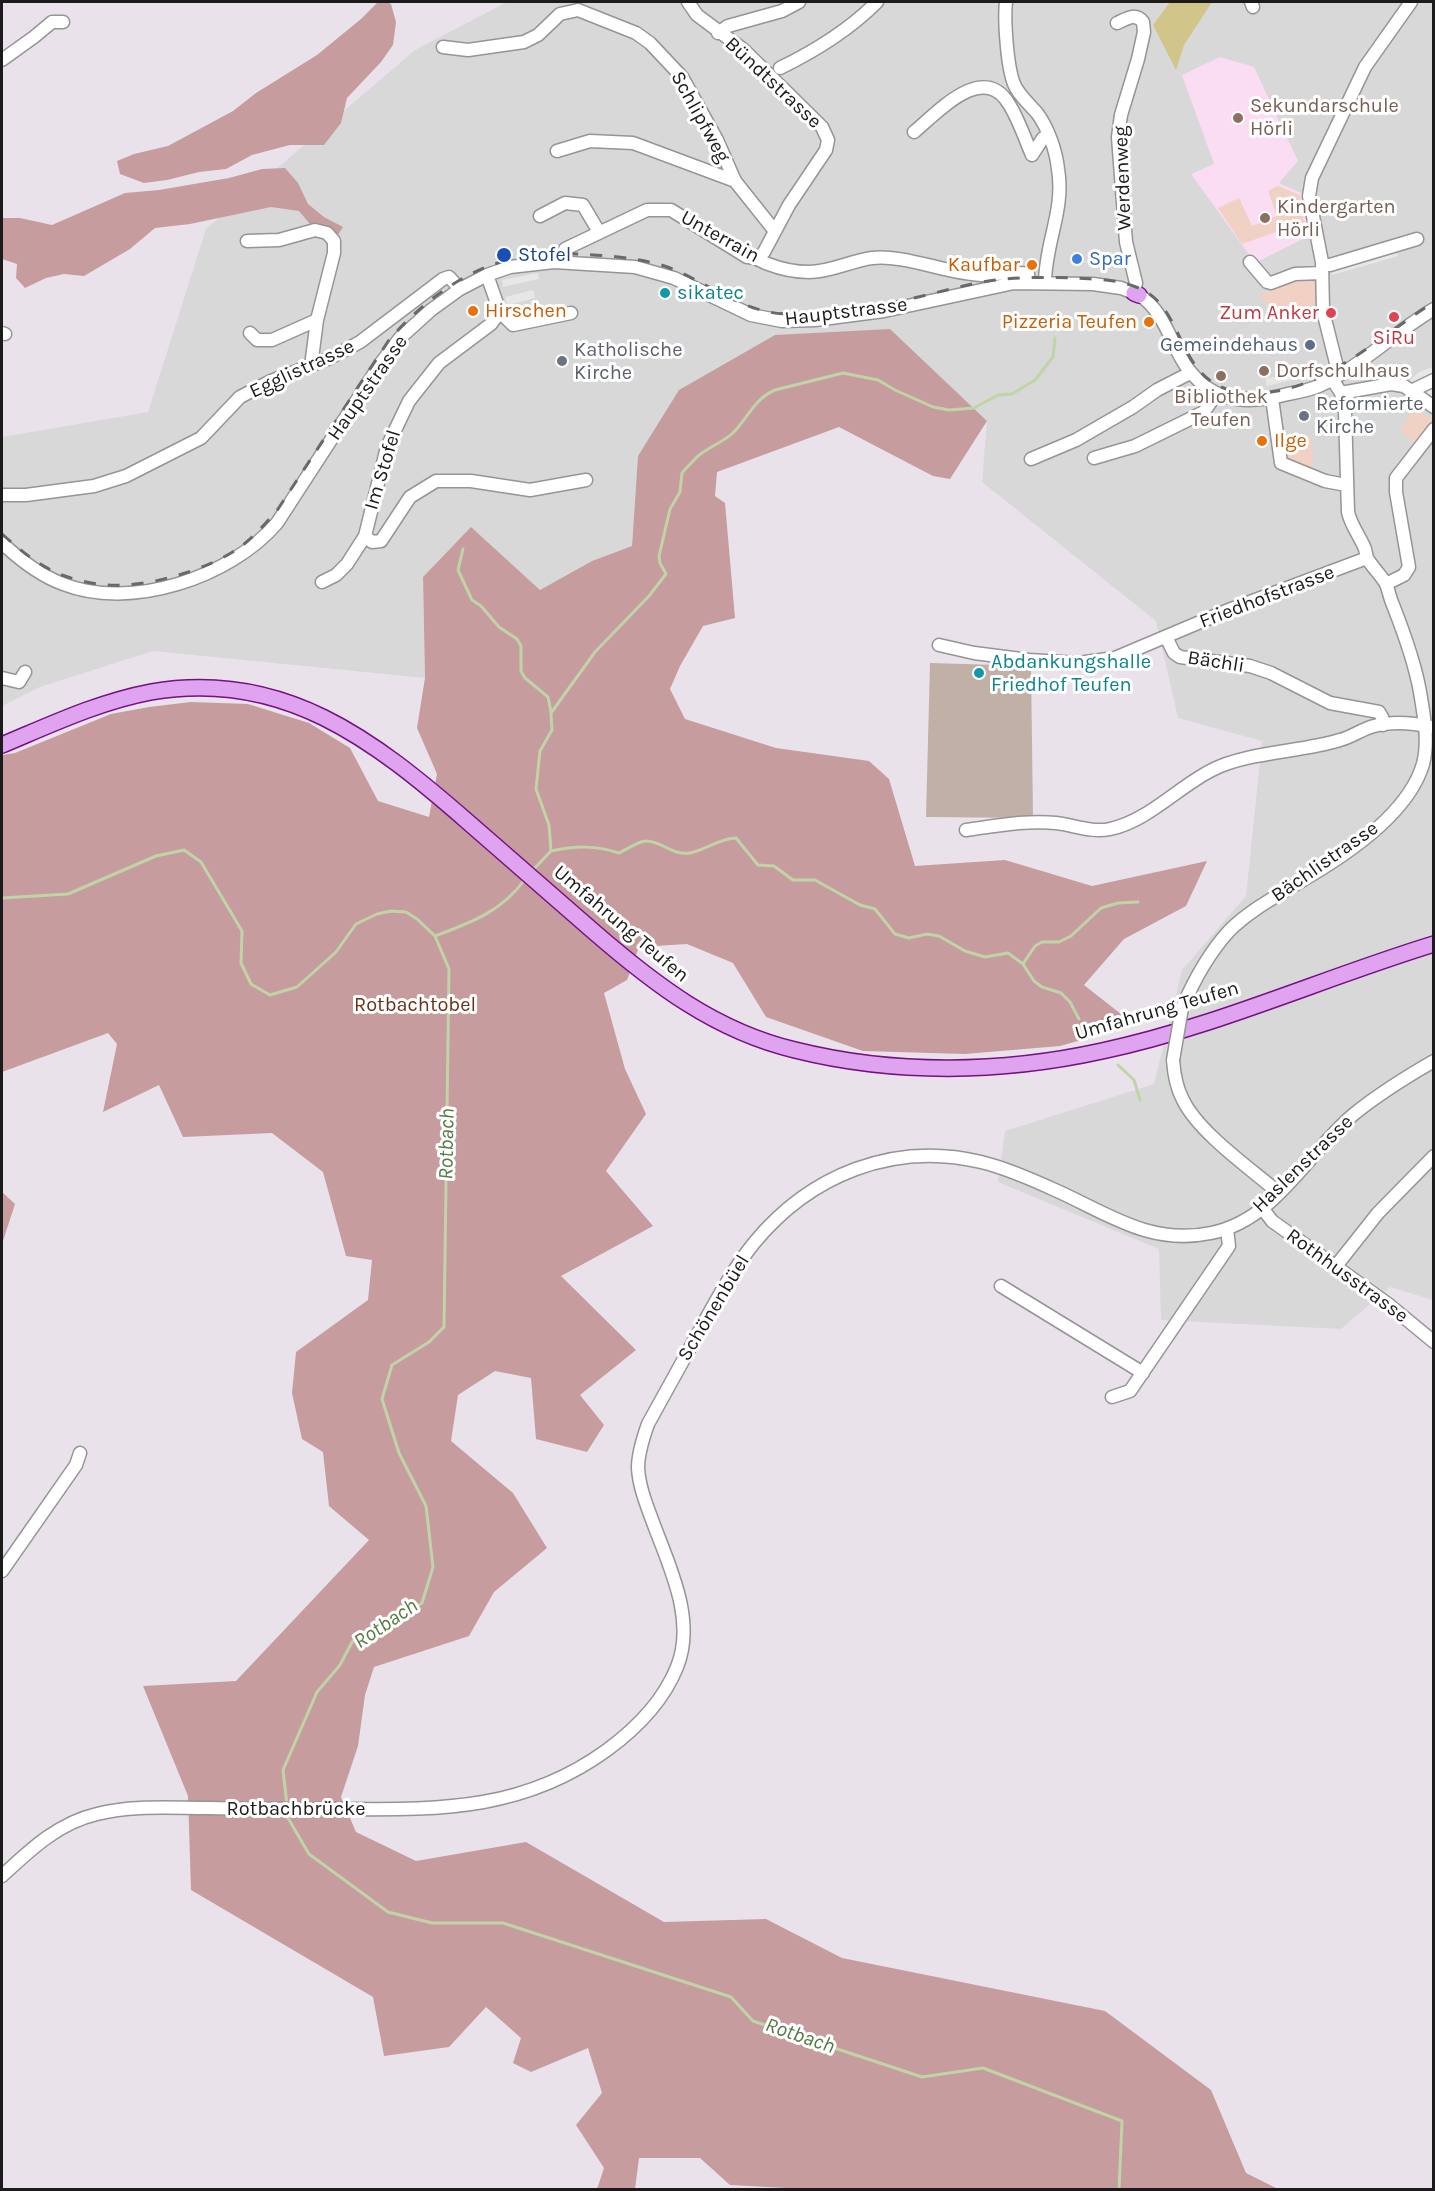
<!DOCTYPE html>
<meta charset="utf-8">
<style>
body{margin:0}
#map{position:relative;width:1435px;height:2191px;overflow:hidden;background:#eae2eb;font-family:Karla,sans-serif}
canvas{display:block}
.frame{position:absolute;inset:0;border:3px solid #1b1b1b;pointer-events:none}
</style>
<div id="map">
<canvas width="1435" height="2191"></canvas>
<div class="frame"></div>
</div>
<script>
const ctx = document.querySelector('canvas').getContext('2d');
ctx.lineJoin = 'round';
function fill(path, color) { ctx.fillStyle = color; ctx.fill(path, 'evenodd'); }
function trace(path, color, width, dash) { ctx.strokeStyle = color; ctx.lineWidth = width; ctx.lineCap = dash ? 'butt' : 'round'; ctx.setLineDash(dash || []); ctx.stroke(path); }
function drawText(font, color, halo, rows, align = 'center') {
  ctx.font = font + ' Karla,sans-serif'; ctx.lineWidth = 6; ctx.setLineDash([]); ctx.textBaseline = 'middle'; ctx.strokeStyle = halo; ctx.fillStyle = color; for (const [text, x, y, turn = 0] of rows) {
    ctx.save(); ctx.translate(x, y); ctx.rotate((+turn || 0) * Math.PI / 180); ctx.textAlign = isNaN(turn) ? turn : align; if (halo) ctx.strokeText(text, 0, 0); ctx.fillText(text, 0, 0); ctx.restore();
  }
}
const residential = new Path2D(`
 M507 2H1433V1300L1390 1287 1341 1329 1161 1320 1159 1249 998 1182 1005 1131 1154 1084 1182 970 1246 896 1262 741 1178 718 1156 621 982 482 987 421 889 329 638 456 632 546 592 561 540 590 471 528 423 577 425 678 153 651 40 687 2 706V437L148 412 206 229 415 50Z`);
const education = new Path2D(`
 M1220 57 1254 67 1298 161 1279 183 1303 194 1309 236 1255 263 1191 174 1214 164 1182 75Z`);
const forest = new Path2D(`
 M378 2H387L391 4 396 22 393 45 381 62 347 98 341 123 324 145H290L252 155 226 169 199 172 167 180 144 183 120 174 117 161 134 154 168 146 233 111 256 93 317 55 361 19Z
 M285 168 298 183 308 204 324 217 343 227 334 241 315 230 299 211 271 207 190 224 155 228 130 249 84 276 64 274 46 278 25 288 16 278 17 264 2 259V218H20L52 225 125 193 159 190 229 178 262 169Z
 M890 329 987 421 950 479 933 476 839 427 717 472 715 496 725 503 735 618 703 626 680 666 670 689 685 719 776 748 869 761 889 779 915 866 1005 860 1092 886 1207 861 1186 906 1124 939 1084 985 1135 1025 1060 1046 965 1054 863 1051 766 1017 733 963 687 944 639 947 627 980 604 993 625 1069 646 1114 606 1171 653 1226 561 1276 636 1350 580 1395 604 1425 587 1452 536 1439 531 1378 495 1371 458 1395 451 1441 513 1493 547 1548 494 1592 469 1636 374 1667 365 1695 358 1746 341 1797 356 1832 416 1861 526 1842 664 1922 766 1919 842 1958 1105 2011 1211 2090 1246 2173 1278 2189H805L730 2185 700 2158H639L635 2189H597L604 2168 576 2125 602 2093 588 2048 531 2072 513 2063 521 2038 486 2007 449 2047 384 2056 373 1997 191 1890 188 1796 143 1686 236 1681 369 1540 329 1506 323 1452 302 1439 292 1393 296 1352 368 1300 372 1260 346 1256 323 1172 272 1133 183 1137 159 1085 103 1112 117 1044 108 1033 2 1072V755L15 753 111 714 149 707 191 702 248 704 309 723 350 748 378 801 429 817 437 774 417 728 425 678 423 577 471 527 540 590 592 561 632 546 638 456 679 390 775 335Z
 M2 1192 15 1204 2 1244Z`);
const cemetery = new Path2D(`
 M930 663 1031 666 1033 818 926 817Z`);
const park = new Path2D(`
 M1278 186 1300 195 1304 222 1242 244 1218 208 1239 198 1252 226 1277 216 1268 191Z
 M1299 276 1310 277 1318 282 1319 311 1302 314 1303 321 1296 323 1278 319 1260 296Z
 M1414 407 1433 419V423L1417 444 1404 435 1401 429Z
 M1279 437H1312L1313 474 1283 462Z`);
const pitch = new Path2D(`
 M1170 2H1212L1184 45 1176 70 1153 25Z`);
const parking = new Path2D(`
 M1394 246 1398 256 1332 275 1330 265Z
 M538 273 539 279 503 287 502 280Z
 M533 290 535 298 507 305 505 297Z
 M1321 363 1324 369 1315 374 1267 386 1265 379 1298 371Z
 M1433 367V407L1404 386 1419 372Z`);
const stream = new Path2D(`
 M463 549 458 570 472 600 481 606 499 627 517 639 521 646V671L525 678 548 697 551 712
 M551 851C575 846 595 845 619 853 626 850 637 842 645 841 661 840 672 856 690 853 706 850 720 838 736 838L758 865 774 866 793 880H815L860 905 875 909 895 934 909 938 927 934 939 936 965 951 985 957 1008 953 1023 964 1035 946 1042 942H1059L1071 936 1101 908 1118 903 1138 902
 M531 872 551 851 549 825 536 789 540 751 552 730 551 713 595 652 649 596 666 574 660 563 659 556 670 509 680 492 682 473C687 467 693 461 698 456 709 447 723 442 733 433 748 418 754 399 775 390L843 373 878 380 895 390 933 407 949 410 974 408 998 395 1012 394 1035 380 1053 357 1055 338
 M2 898 68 894 156 856 184 850 201 862 242 931 241 963 251 984 270 995 297 987 336 952 356 924 377 914 391 911 406 912 417 919 435 936 449 969 444 1327 429 1342 392 1365 382 1399 399 1453 426 1506 433 1567 422 1603 389 1624 352 1642 340 1665 317 1692 283 1770 287 1805
 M435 936C470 923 503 911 525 879
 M1023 964 1034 981 1042 987 1061 993 1070 1002 1079 1019
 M1118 1065 1134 1080 1140 1100
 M288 1812V1818L309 1854 388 1912 432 1923H503L731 1997 753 2021 922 2077 983 2068 1122 2121 1119 2190`);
const minor = new Path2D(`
 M688 2 697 15 744 50 822 127 828 140 826 150 789 205 764 252 759 257
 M1006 2C1004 19 1007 73 1016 88 1021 97 1030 105 1037 113 1048 128 1056 150 1058 169 1065 210 1045 243 1045 283
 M1251 2 1253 7
 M718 33 728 26 782 11 799 2
 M443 47 468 50 524 42 538 35 560 14 578 10 636 33 650 43 682 77 717 140 735 181 774 230
 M2 60 34 37 52 22H63
 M780 68C815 51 850 29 877 2
 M914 132C937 113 983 61 1009 104 1019 120 1025 139 1032 155L1043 138 1049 136
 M557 151 590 141 633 143 735 181
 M540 216 565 203 583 205 599 232
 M247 241 279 240 315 230 327 233 334 241V253L317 320 311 366
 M562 262 565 249 647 210H671L747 257C757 257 760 261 768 264 781 269 795 272 809 272 831 272 850 261 872 258 903 254 949 274 982 275 997 275 1013 270 1028 274L1029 282
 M1250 262 1267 282 1271 283 1295 274 1322 273
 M1322 265H1330L1417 239
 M1139 295C1169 314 1171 353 1195 377 1221 405 1254 403 1288 394 1299 392 1310 390 1319 386 1359 368 1396 331 1434 309
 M500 312 513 325 571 313
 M2 333 5 334
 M250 333 257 340H272L317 320
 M1339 375 1323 311 1322 262 1309 196 1312 178 1365 67 1411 2
 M1411 391 1434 380
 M1341 393 1391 384 1404 386 1434 407
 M1272 398 1281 463 1325 481 1346 485
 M1094 458 1135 446 1204 412 1216 394
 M1031 459 1076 440 1133 407 1157 390 1190 373
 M2 495H26L94 486 126 476 201 438 240 397 271 381 330 358 360 342 443 279 449 277 460 289
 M365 536 372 542 381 541 410 497 436 481H471L530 490 586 480
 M2 543C20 560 39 575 63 584 131 611 231 577 277 523L381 363 400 338 431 310 460 289 487 275 510 267 554 262 635 267 674 278 751 315 782 321 815 320 884 311 1014 283 1093 284 1121 288 1134 293 1136 283 1126 242 1118 137 1121 115 1138 59 1144 32 1143 22C1135 12 1126 19 1117 23
 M322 582 336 575 347 564 365 536 387 447 409 401 439 363 491 324 500 312 487 275
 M1386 584 1404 575 1409 567 1396 492V478L1434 429
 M1166 637 1174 653 1180 657 1250 666 1271 673 1330 703 1379 712 1382 717 1383 725
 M939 645 974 653 1029 660 1078 663 1115 658 1231 609 1367 558
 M2 678 19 682 25 672
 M966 830C996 826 1026 820 1056 823 1074 825 1092 833 1110 829 1148 821 1178 787 1212 770 1246 752 1302 752 1340 740 1352 737 1362 729 1374 726 1392 721 1414 723 1432 727
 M1182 1008C1194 980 1208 954 1229 931 1252 908 1281 894 1308 877 1349 853 1409 812 1423 764 1429 741 1424 716 1420 692 1415 663 1404 633 1393 605 1390 599 1389 591 1386 584 1381 575 1372 567 1367 558 1366 555 1366 552 1365 549 1360 536 1351 526 1348 512L1345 411 1341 393 1332 379
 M1173 1060C1174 1074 1176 1087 1183 1100 1199 1133 1251 1169 1279 1193
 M1263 1209 1272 1221 1388 1304 1434 1342
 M1336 1266 1378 1213 1434 1156
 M1001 1286 1143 1373
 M1112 1397 1130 1391 1229 1246 1227 1229
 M2 1571 76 1465 80 1453
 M2 1876C30 1850 58 1823 97 1814 132 1805 171 1808 207 1808 254 1809 301 1809 348 1809 444 1810 526 1809 607 1750 637 1728 663 1702 677 1667 697 1618 667 1562 651 1517 645 1501 639 1485 638 1468 638 1453 643 1438 648 1424 666 1392 683 1360 701 1328 717 1299 733 1269 754 1243 810 1175 893 1141 981 1162 1006 1168 1031 1179 1055 1190 1107 1213 1150 1246 1211 1233 1276 1220 1307 1153 1354 1114 1379 1094 1406 1077 1434 1061`);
const major = new Path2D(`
 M1134 293 1139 295
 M2 745C50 725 98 702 151 692 283 669 374 740 468 822 509 858 551 894 593 931 654 984 715 1031 795 1050 895 1075 1002 1073 1102 1051 1215 1027 1323 978 1434 944`);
const rail = new Path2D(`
 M2 534C20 550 39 566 62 575 76 580 92 584 107 585 146 588 207 570 239 548 254 537 266 523 278 509L389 340C423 301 468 267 520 257 554 250 638 255 670 268 710 284 745 314 789 314 825 314 864 309 899 301 932 295 963 284 996 280 1021 277 1047 277 1072 278 1093 279 1116 279 1136 287 1190 306 1172 389 1248 393 1318 397 1378 337 1434 302`);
const minorBridge = new Path2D(`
 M1173 1060 1182 1008`);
const markers = [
 [1238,118,6,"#8d6e63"],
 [1265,218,6,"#8d6e63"],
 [504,255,8,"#1a4fb4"],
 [1077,259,6,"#3f7fe0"],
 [1032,265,6,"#e8710a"],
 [665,293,6,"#0f9aa8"],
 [473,311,6,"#e8710a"],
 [1331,313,6,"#e0444e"],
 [1394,317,6,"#e0444e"],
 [1149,322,6,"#e8710a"],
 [1310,345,6,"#5c6f8a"],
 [562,361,6,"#6b7280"],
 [1264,371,6,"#8d6e63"],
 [1221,376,6,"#8d6e63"],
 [1304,416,6,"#6b7280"],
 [1262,441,6,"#e8710a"],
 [979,673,6,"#0f9aa8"]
];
const streetNames = [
 ["Bündtstrasse",773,83,43],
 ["Schlipfweg",700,117,61],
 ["Werdenweg",1123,178,-92],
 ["Unterrain",720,237,29],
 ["Hauptstrasse",846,312,-7],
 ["Egglistrasse",302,369,-25],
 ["Hauptstrasse",368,388,-55],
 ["Im Stofel",383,470,-73],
 ["Friedhofstrasse",1267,597,-21],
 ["Bächli",1216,662,9],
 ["Bächlistrasse",1325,862,-35],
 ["Umfahrung Teufen",621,924,40],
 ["Umfahrung Teufen",1157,1011,-16],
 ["Haslenstrasse",1303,1164,-44],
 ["Rothhusstrasse",1347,1276,36],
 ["Schönenbüel",714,1308,-59],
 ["Rotbachbrücke",296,1809]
];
const educationNames = [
 ["Sekundarschule",1250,106],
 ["Hörli",1250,129],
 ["Kindergarten",1277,207],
 ["Hörli",1277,230],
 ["Dorfschulhaus",1276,371],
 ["Bibliothek",1221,397,"center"],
 ["Teufen",1221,420,"center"]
];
const transitNames = [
 ["Stofel",518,255]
];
const shopNames = [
 ["Spar",1089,259]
];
const foodNames = [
 ["Kaufbar",1020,265],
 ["Hirschen",485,311,"left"],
 ["Pizzeria Teufen",1137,322],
 ["Ilge",1274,441,"left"]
];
const cultureNames = [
 ["sikatec",677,293],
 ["Abdankungshalle",991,662],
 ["Friedhof Teufen",991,685]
];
const healthNames = [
 ["Zum Anker",1319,313],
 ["SiRu",1394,338,"center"]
];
const serviceNames = [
 ["Gemeindehaus",1298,345]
];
const worshipNames = [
 ["Katholische",574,350],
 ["Kirche",574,373],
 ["Reformierte",1316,404],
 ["Kirche",1316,427]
];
const parkNames = [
 ["Rotbachtobel",415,1005]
];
const waterNames = [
 ["Rotbach",447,1144,-89],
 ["Rotbach",386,1624,-34],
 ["Rotbach",800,2036,19]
];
fill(residential, '#d8d8d9');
fill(education, '#fadcf3');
fill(forest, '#c69c9f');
fill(cemetery, '#c1b0a6');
fill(park, '#f1d1c3');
fill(pitch, '#d1c589');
fill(parking, '#e7e7e7');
trace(stream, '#c0d4a7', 3);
trace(minor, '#959595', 15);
trace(major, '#741280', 18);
trace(minor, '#fff', 12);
trace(major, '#dfa3ef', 15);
trace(rail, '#696969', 3, [12, 12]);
trace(minorBridge, '#959595', 15, []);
trace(minorBridge, '#fff', 12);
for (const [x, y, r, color] of markers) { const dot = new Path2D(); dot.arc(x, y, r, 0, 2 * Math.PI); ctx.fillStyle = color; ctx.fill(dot); trace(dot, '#fff', 2); }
drawText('20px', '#1b1b1b', '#fff', streetNames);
drawText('20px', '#785e54', '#fff', educationNames, 'left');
drawText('20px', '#164399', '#fff', transitNames, 'left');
drawText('20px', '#366cbe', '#fff', shopNames, 'left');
drawText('20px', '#c56008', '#fff', foodNames, 'right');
drawText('20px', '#0d838f', '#fff', cultureNames, 'left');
drawText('20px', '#be3a42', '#fff', healthNames, 'right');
drawText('20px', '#4e5e75', '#fff', serviceNames, 'right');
drawText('20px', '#5b616d', '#fff', worshipNames, 'left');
drawText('20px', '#6a3118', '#fff', parkNames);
drawText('italic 21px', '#537b44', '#fff', waterNames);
</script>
